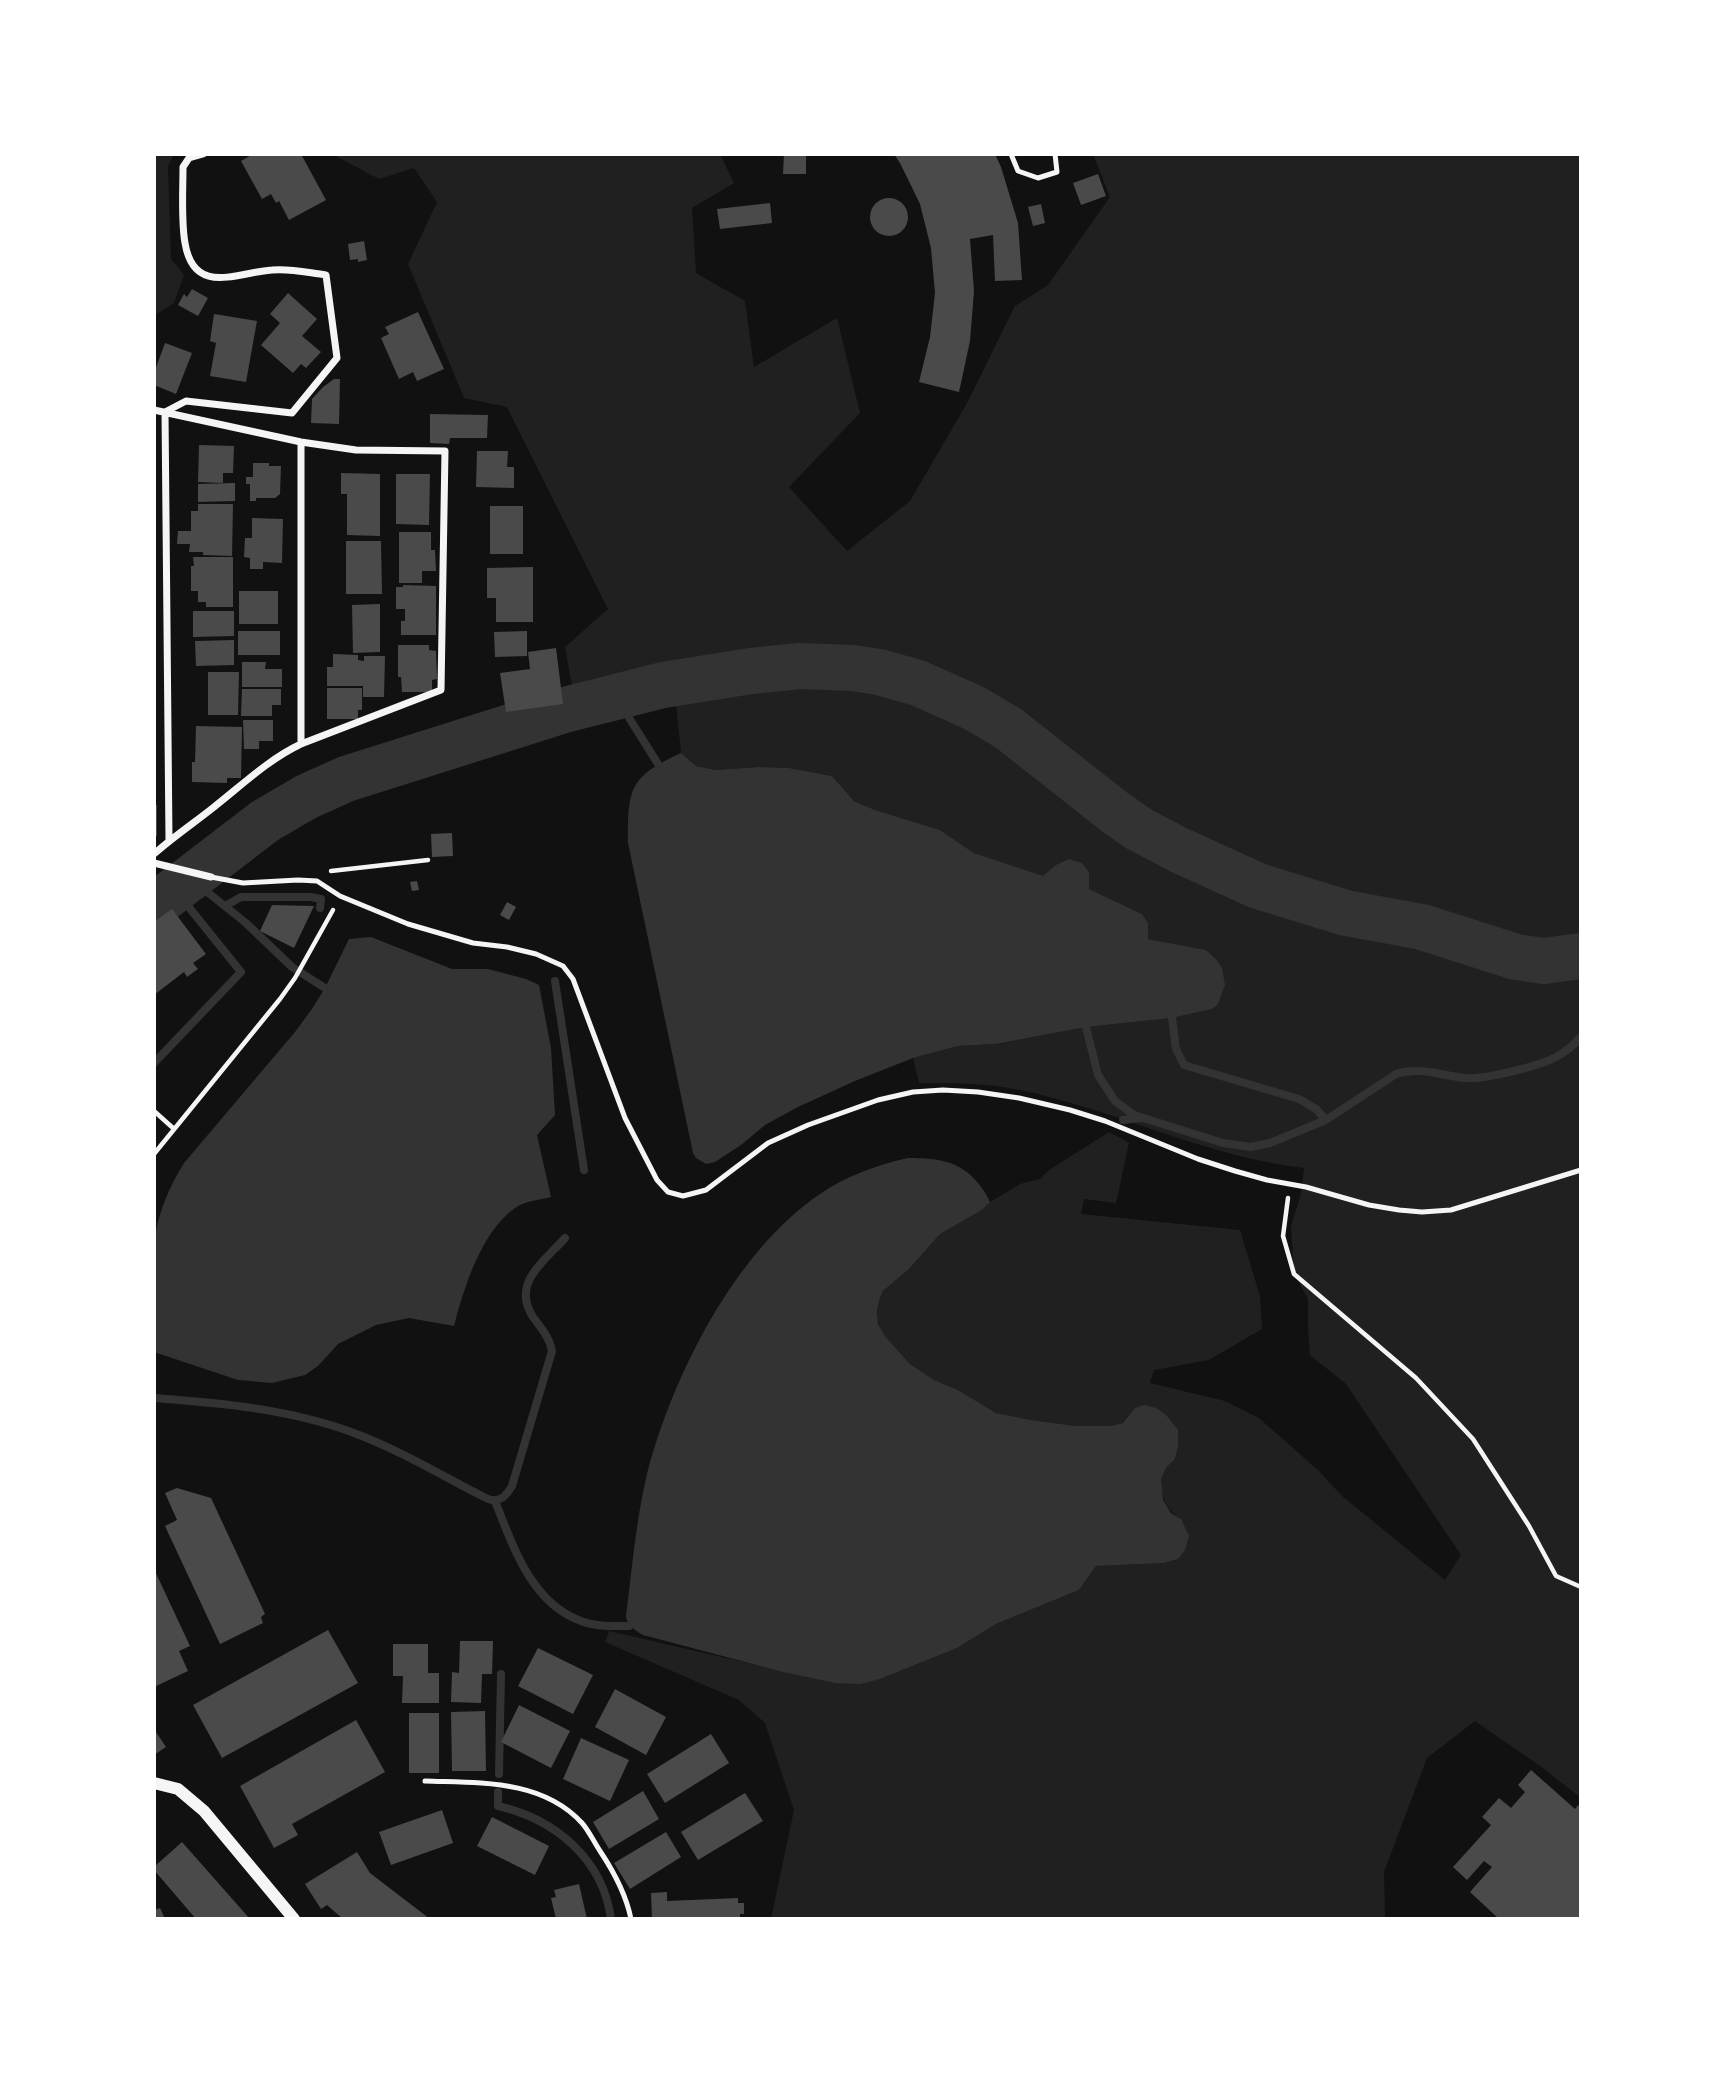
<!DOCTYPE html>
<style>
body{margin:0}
#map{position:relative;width:1735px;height:2073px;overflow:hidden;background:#111;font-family:"Roboto Condensed",sans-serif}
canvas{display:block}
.frame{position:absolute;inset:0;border:156px solid #fff;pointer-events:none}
</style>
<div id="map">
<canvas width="1735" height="2073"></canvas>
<div class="frame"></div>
</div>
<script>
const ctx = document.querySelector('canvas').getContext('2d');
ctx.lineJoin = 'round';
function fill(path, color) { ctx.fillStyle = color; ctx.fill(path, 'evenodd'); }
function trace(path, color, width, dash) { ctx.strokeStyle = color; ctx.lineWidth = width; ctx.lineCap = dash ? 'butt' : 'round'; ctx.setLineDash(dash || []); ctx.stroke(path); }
const green = new Path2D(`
 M154 154H174L168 166 171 259 184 275 174 303 155 315Z
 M332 154H720L734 183 692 208 696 273 745 301 754 367 837 318 860 413 789 487 847 551 910 501 967 403 1015 306 1048 285 1110 197 1093 154H1581V1798L1540 1766 1475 1721 1427 1758 1384 1872 1385 1919H771L794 1810 765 1723 739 1700 605 1642 609 1631 835 1683 880 1679 957 1648 996 1624 1079 1590 1096 1566 1164 1563 1178 1559 1181 1519C1168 1511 1158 1495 1161 1479 1163 1470 1170 1464 1175 1459L1135 1408 1123 1423 1111 1426H1076L1031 1420 996 1413 958 1390 934 1380 910 1364 885 1336 880 1329 877 1316 880 1298 883 1291 909 1269 940 1234 982 1210 990 1202 1020 1184 1040 1179 1049 1170 1109 1132 1129 1143 1116 1203 1084 1199 1081 1214 1240 1230 1260 1296 1262 1329 1209 1360 1154 1370 1150 1383 1225 1401 1259 1418 1318 1470 1342 1496 1445 1580 1461 1555 1346 1384 1310 1355 1308 1327V1299L1294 1274 1291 1226 1301 1194 1304 1168C1206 1157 1117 1110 1020 1090 987 1083 953 1083 919 1083L913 1058 958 1046 996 1044 1086 1027 1172 1018 1212 1009 1216 959 1206 950 1148 939V923L1142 914 1089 889V872L1056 865 1043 877 974 853 940 830 875 810 854 801 832 776 789 768 758 767 716 770 696 766 681 753 676 703 590 715 572 686 565 647 608 609 507 407 464 398 408 264 437 202 414 168 379 179Z`);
const water = new Path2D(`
 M681 753 696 766 716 770 758 767 789 768 832 776 854 801 875 810 940 830 974 853 1043 876 1056 865 1069 859 1082 863 1089 872V889L1142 914 1148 923V939L1206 950 1216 959 1222 968 1225 985 1218 1004 1212 1009 1172 1018 1086 1027 996 1044 958 1046 913 1058 855 1081 798 1107 765 1125 741 1145 715 1162 706 1164 696 1158 693 1153 628 843C628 788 629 777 681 753Z
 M371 937 452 969H488L526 979 539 985 551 1048 555 1115 537 1135 551 1197C540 1200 524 1201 515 1208 481 1232 464 1288 454 1326L409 1318 376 1325 338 1344 318 1366 305 1375 272 1383 238 1380 154 1352C154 1318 151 1277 154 1244 157 1215 169 1187 184 1163L295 1032 312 1009 325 988 349 939Z
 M908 1158C935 1158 960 1160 978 1183 983 1189 987 1195 990 1202L982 1210 940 1234 909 1269 883 1291 880 1298 877 1312 878 1324 885 1336 910 1364 934 1380 958 1390 996 1413 1031 1420 1076 1426H1111L1123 1423 1135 1408 1144 1405 1156 1408 1166 1415 1178 1430V1446L1175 1459 1166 1468 1161 1479 1163 1500 1171 1513 1181 1519 1189 1536 1185 1550 1178 1559 1164 1563 1096 1566 1079 1590 996 1624 957 1648 880 1679 860 1684 835 1683 783 1672 643 1635C635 1630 627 1626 626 1616 632 1569 636 1520 647 1474 672 1377 735 1251 820 1194 846 1176 877 1165 908 1158Z`);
const stream = new Path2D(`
 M616 697 658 764
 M191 879 246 923 292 967 325 988
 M225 906 241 897H311L321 899 320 908
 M555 981 584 1170
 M1172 1018 1176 1049 1184 1065 1299 1099 1316 1109 1326 1120
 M1086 1027 1098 1075 1115 1101 1134 1115 1223 1143 1251 1147 1270 1143 1326 1120 1396 1074C1421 1066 1441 1076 1466 1078 1483 1080 1540 1066 1556 1057 1566 1052 1573 1046 1581 1037
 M154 1063 241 972 175 890
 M1123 1120 1140 1118
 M154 1398C221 1403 290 1409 354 1433 400 1450 444 1477 488 1499 500 1503 506 1496 512 1486L552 1351C550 1338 541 1328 533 1317 511 1283 544 1262 565 1238
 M495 1501C513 1546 531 1603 581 1621 596 1627 613 1626 629 1626
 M499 1774 501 1674
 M498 1792V1806C555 1819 603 1859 611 1919`);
const river = new Path2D(`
 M154 906 265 821 306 797 346 779 564 710 616 697 663 685 751 671 800 666 853 668 879 672 918 683 974 708 1008 728 1116 813 1139 829 1179 850 1258 886 1346 913 1422 927 1516 957 1544 961 1581 956`);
const building = new Path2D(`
 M253 154H301L326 200 289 220 279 201 276 203 271 194 262 199 241 161Z
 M784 154H806V174H783Z
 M894 154H995L1001 167 1018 223 1022 280 995 281 993 235 970 239 974 291 970 341 959 392 919 382 930 337 935 293 931 248 920 204 900 163Z
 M1098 174 1106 196 1081 205 1073 183Z
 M870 217a19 19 0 1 1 38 0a19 19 0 1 1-38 0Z
 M770 203 772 223 720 229 717 209Z
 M1041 204 1045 223 1033 226 1028 207Z
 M364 241 367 260 358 262V259L350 260 348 244Z
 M192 289 208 298 198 316 178 305 184 294 187 297Z
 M288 293 317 319 302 336 321 352 306 368 301 364 293 373 261 345 280 323 270 314Z
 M418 312 444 369 417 381 413 372 399 379 381 338 389 334 385 327Z
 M214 314 257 321 246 382 210 376 216 343 210 341Z
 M165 343 192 353 176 394 154 385V373Z
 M334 379H340L339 424 311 423 312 399 323 387Z
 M430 414 488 415 487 438H450L449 444 430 443Z
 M199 445 234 446 233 473H223V483L198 482Z
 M477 451H508L507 467H514V488L476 487Z
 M253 463H269V466H281L280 494 275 498H256V501H250V484H246V477H253Z
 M341 473 380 474V536L347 535V494H341Z
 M396 474H430L429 525 396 524Z
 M235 483V501L198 502V484Z
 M198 504H233L232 556 203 555V552H189L190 544H177L178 531H191V511H198Z
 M490 506H523V554H490Z
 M252 518 283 519 282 563 263 562V569H250V558L244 557 245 538H252Z
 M399 532H431V550H435L436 571H422V583H399Z
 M346 541H381L382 594H346Z
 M193 557H233V607H206V602H198V591H191V566H194Z
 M533 567V622H496V598H487V568Z
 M403 585 436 586V635H401V621H405V609H396V587H403Z
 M239 591H278V624H239Z
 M380 604V652L353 653 352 605Z
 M193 611H234V636L193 637Z
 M238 631H280V655H238Z
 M527 631V656L495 657 494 632Z
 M234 640V665L196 666 195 641Z
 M398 645H429V650L436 651 437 679 432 680V692H402L401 677H398Z
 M556 648 563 704 506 712 500 673 530 669 528 652Z
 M333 654 358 655V660L364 661V656H385L384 697H363V686H327V667H333Z
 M242 662H266L265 669H282V687H242Z
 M208 672H239L238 715H208Z
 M327 688H362V710H358V719H327Z
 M242 689H281V705H272V716H241Z
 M243 720H273V741H259V749H244Z
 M196 726 242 727 241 778H227V783L192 782V762H195Z
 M154 805H157V836H154Z
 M452 833 453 856 432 857 431 834Z
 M417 881 419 890 412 891 410 882Z
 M507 902 516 907 509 920 500 915Z
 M272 905 314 906 294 948 260 931Z
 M172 909 206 954 193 963 198 969 187 977 184 972 154 995V922Z
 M177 1488 211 1498 265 1614 261 1617 263 1623 220 1644 165 1526 177 1520 165 1493Z
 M154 1569 190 1646 179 1651 188 1671 154 1687Z
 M328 1630 358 1683 222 1758 193 1705Z
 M460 1641H493L492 1674H482L481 1703 451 1702 452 1672 459 1673Z
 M393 1644H428V1673H439V1703H402L403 1676H393Z
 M538 1648 593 1675 573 1714 518 1686Z
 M615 1689 666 1717 646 1755 595 1727Z
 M519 1705 570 1731 551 1768 501 1742Z
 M485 1711 486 1771H452L451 1712Z
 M409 1713H439V1773H409Z
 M356 1720 385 1772 292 1824 298 1835 274 1848 240 1786Z
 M154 1729 166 1747 154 1755Z
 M711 1734 729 1763 665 1803 647 1774Z
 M581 1738 629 1760 610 1801 563 1779Z
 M1531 1770 1575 1809 1578 1805 1581 1808V1919H1499L1470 1892 1492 1867 1484 1861 1467 1880 1453 1867 1491 1825 1482 1817 1499 1798 1511 1808 1525 1792 1518 1785Z
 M643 1791 659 1819 609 1849 593 1822Z
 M745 1793 763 1821 698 1860 681 1832Z
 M442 1810 453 1843 391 1865 379 1832Z
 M492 1817 549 1846 535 1875 477 1846Z
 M666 1832 681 1857 630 1889 614 1863Z
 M182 1842 250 1919H196L154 1870V1867Z
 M357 1852 370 1873 430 1919H343L327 1905 321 1909 305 1884Z
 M579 1884 587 1919H556L551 1898 556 1897 554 1890Z
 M667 1892V1901L738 1898V1903H744V1914H740V1919H652L651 1893Z
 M160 1908 165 1919H154V1910Z`);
const path = new Path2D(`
 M331 871 428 860
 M154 1111 173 1128
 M154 1154 280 999 295 978 333 910
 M1288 1198 1283 1236 1294 1274 1416 1378 1473 1439 1529 1526 1556 1576 1581 1587`);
const service = new Path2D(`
 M1011 154 1018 171 1038 178 1057 172 1055 154
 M211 877 243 883 298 880 317 881 340 896 408 924 473 943 507 947 536 954 563 966 573 979 625 1118 657 1180 668 1192 683 1196 706 1190 768 1143 808 1125 878 1100 913 1092 943 1090 978 1092 1019 1098 1070 1110 1105 1121 1198 1159 1235 1171 1267 1180 1306 1187 1369 1205 1399 1210 1422 1212 1451 1210 1581 1170
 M425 1781C479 1783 542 1779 582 1823 589 1831 594 1842 600 1851 614 1872 626 1894 631 1919`);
const minor = new Path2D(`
 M154 410 301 442 356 450 445 451 441 690 301 744C269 759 242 785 214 807 194 823 173 837 154 854
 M301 442V744
 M169 840 165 412 186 401 292 413 337 358 326 275C309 273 290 268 272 270 238 272 194 297 185 243 181 221 183 190 183 167L189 158 203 154
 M154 863 211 877`);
const tertiary = new Path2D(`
 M154 1783 178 1789 204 1811 294 1919`);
fill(green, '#202020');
fill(water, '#333');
trace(stream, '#333', 8);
trace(river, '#333', 46);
fill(building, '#4a4a4a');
trace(path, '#f5f5f5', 4.5);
trace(service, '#f5f5f5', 5);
trace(minor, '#f5f5f5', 7);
trace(tertiary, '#f5f5f5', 12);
</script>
